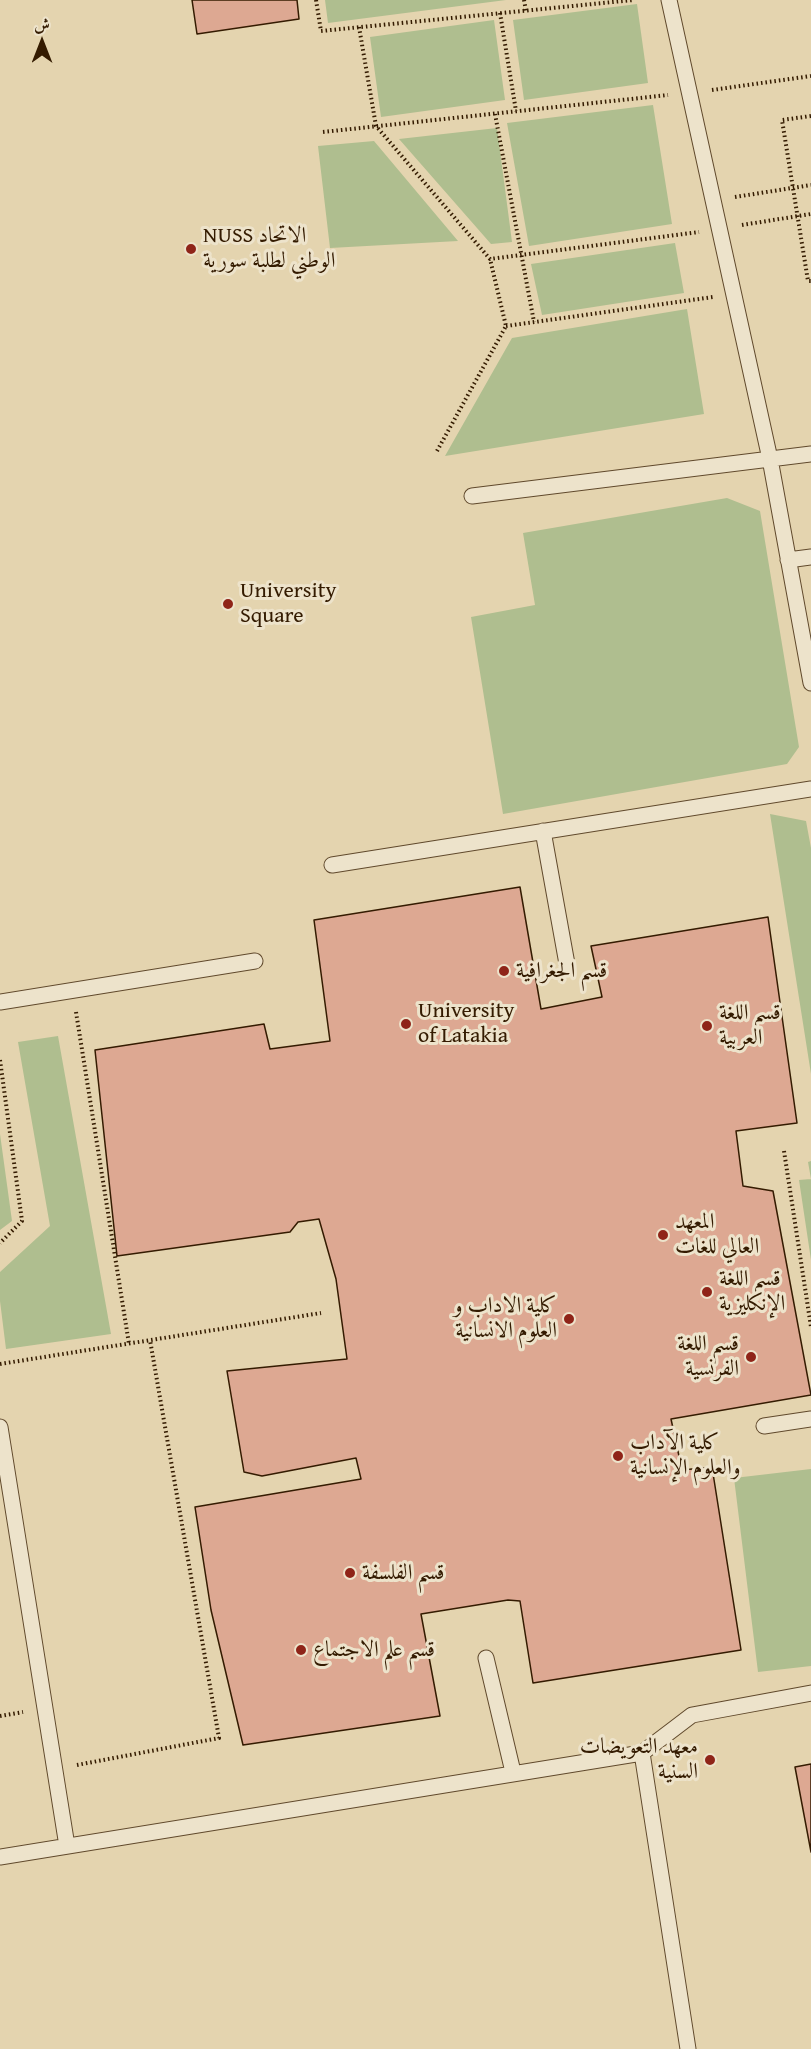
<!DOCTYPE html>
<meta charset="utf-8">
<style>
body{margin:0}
#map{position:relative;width:811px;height:2049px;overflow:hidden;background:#e4d4af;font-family:"Gentium Book Plus",Amiri,serif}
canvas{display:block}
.north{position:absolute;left:12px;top:12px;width:60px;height:60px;-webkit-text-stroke:4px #ede3cb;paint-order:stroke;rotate:0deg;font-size:16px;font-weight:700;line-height:24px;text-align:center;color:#341b01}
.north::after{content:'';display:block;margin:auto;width:21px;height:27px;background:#341b01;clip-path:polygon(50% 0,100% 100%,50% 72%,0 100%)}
</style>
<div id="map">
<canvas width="811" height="2049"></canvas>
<div class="north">ش</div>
</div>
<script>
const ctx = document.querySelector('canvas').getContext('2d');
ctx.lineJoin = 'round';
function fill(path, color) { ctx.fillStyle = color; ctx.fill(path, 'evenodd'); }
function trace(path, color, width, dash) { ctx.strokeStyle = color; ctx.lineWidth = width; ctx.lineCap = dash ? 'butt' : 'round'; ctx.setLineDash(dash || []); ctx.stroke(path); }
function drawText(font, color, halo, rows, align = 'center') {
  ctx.font = font + ' "Gentium Book Plus",Amiri,serif'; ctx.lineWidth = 6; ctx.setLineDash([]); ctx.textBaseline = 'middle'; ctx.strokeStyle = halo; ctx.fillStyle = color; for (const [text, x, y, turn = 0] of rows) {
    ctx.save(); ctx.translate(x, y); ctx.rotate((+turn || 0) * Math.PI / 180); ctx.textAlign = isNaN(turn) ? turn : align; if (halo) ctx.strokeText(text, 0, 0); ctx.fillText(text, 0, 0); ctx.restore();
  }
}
const green = new Path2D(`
 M325 0H506L328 23Z
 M637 4 648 83 524 100 513 20Z
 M494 20 505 100 381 117 370 37Z
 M653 105 672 224 529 246 507 123Z
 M497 128 512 242 491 244 399 139Z
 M374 141 458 241 330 248 318 146Z
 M675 243 684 293 542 315 531 264Z
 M687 309 704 414 445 456 512 338Z
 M727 498 760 511 799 747 787 764 503 814 471 617 535 605 523 533Z
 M770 814 806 821 811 848V1074Z
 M58 1036 111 1334 6 1349 0 1301V1272L50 1226 18 1042Z
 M0 1134 12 1221 0 1230Z
 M811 1161V1260L799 1180 811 1179 808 1162Z
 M811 1469V1666L758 1672 734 1478Z`);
const building = new Path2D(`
 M192 0H297L299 19 197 34Z
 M520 887 541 1009 602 997 591 946 768 917 797 1123 736 1131 743 1186 773 1191 811 1395 671 1419 682 1470 712 1467 741 1650 533 1683 520 1601 508 1600 421 1614 440 1716 243 1745 211 1610 195 1507 361 1479 356 1458 262 1476 244 1472 227 1371 347 1359 336 1279 319 1219 298 1222 290 1232 117 1256 95 1050 264 1024 270 1049 330 1041 314 920Z
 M811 1764V1852L795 1767Z`);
const path = new Path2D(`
 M316 0 321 31 633 0
 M524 0 526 11
 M500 13 516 111
 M359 27 376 126 490 259 699 232
 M712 90 811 76
 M495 114 534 322
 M811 116 782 120 808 281H811
 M323 132 668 95
 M735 197 811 185
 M742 225 811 214
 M506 326 713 297
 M437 451 506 326 490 259
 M76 1012 129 1344
 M0 1060 22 1221 0 1243
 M784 1151 811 1327
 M0 1364 321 1313
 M0 1716 23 1712
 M77 1765 219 1738 150 1340`);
const lane = new Path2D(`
 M669 0 770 459 811 683
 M472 496 811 454
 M788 560 811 557
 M543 831 567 964
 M332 865 811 789
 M0 1002 255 961
 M764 1426 811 1419
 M0 1427 67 1846
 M486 1658 513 1772
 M642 1753 688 2049
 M0 1857 642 1753 692 1715 811 1693`);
const markers = [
 [191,249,6,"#8f2418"],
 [228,604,6,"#8f2418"],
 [504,971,6,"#8f2418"],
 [406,1024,6,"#8f2418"],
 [707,1026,6,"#8f2418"],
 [663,1235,6,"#8f2418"],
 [707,1292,6,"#8f2418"],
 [569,1319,6,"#8f2418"],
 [751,1357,6,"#8f2418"],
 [618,1456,6,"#8f2418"],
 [350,1573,6,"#8f2418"],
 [301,1650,6,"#8f2418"],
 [710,1760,6,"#8f2418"]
];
const poiNames = [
 ["NUSS الاتحاد",203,236],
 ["الوطني لطلبة سورية",203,261],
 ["University",240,591],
 ["Square",240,616],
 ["قسم الجغرافية",516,971],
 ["University",418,1011],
 ["of Latakia",418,1036],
 ["قسم اللغة",719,1013],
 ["العربية",719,1038],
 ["المعهد",675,1222],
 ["العالي للغات",675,1247],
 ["قسم اللغة",719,1279],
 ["الإنكليزية",719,1304],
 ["كلية الاداب و",557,1306,"right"],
 ["العلوم الانسانية",557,1331,"right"],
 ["قسم اللغة",739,1344,"right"],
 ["الفرنسية",739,1369,"right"],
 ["كلية الآداب",630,1443],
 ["والعلوم الإنسانية",630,1468],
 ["قسم الفلسفة",362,1573],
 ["قسم علم الاجتماع",313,1650],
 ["معهد التعويضات",698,1747,"right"],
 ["السنية",698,1772,"right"]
];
fill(green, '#afbe8f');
fill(building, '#dda892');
trace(building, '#341b01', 1.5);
trace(lane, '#60492c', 17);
trace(path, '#341b01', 4, [1.5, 3]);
trace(lane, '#ede3cb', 15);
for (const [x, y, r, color] of markers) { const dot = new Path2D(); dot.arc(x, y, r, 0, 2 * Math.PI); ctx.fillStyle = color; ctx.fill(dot); trace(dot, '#ede3cb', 2); }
drawText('22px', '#341b01', '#ede3cb', poiNames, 'left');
</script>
